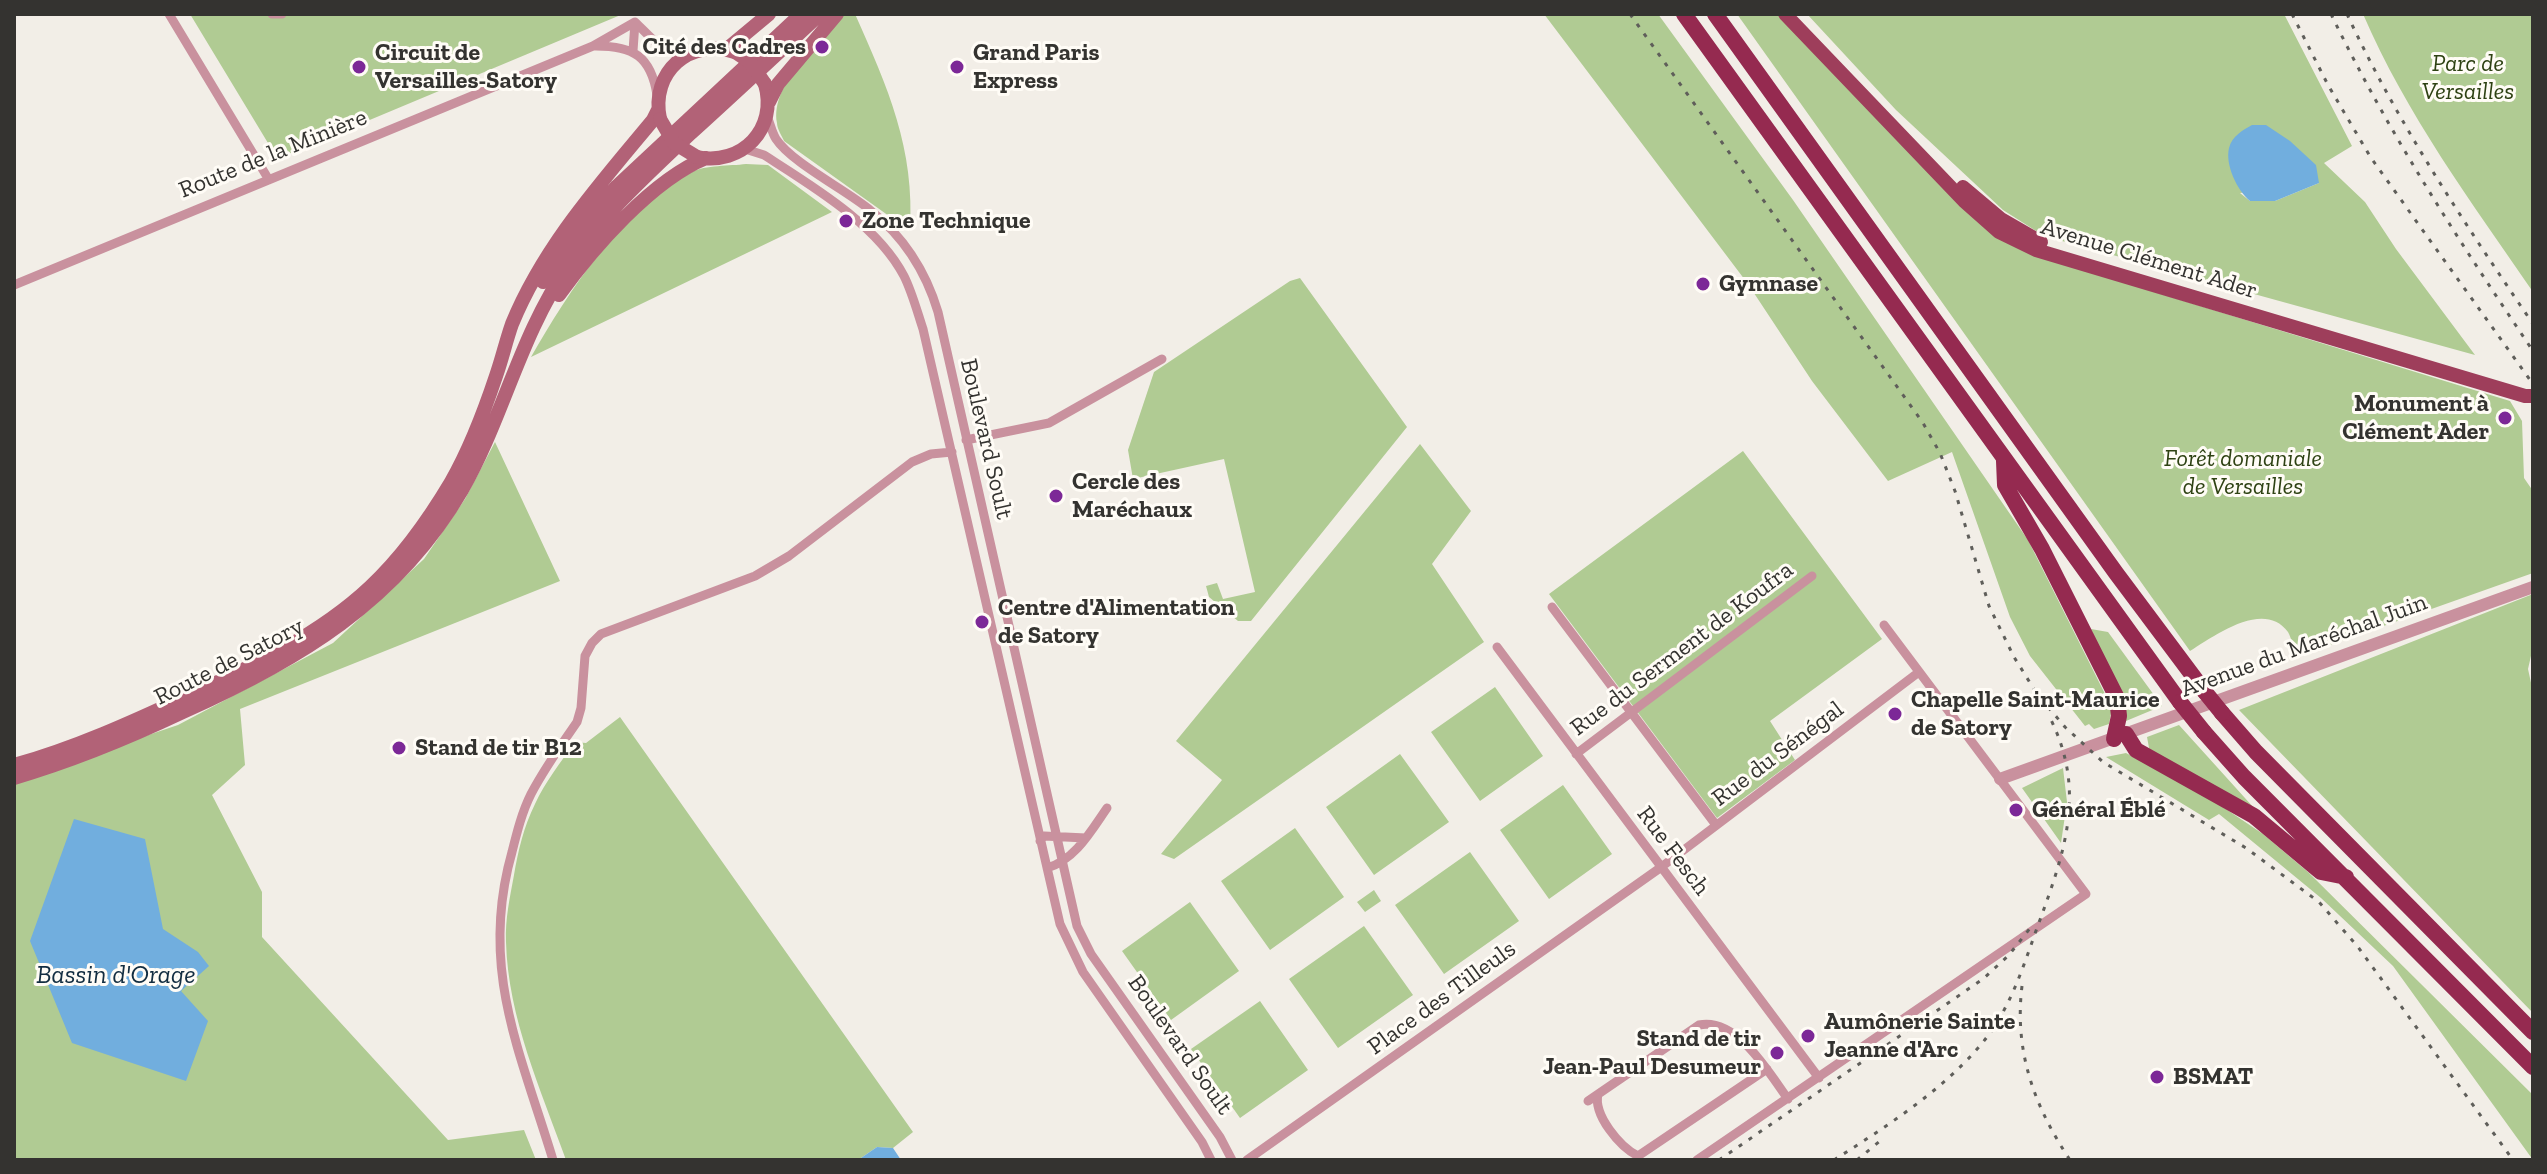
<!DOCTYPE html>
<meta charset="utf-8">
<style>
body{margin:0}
#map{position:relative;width:2547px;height:1174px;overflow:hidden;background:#f2eee7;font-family:"Zilla Slab",serif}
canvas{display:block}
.frame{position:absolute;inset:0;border:16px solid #343330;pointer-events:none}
</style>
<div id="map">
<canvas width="2547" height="1174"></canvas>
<div class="frame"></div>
</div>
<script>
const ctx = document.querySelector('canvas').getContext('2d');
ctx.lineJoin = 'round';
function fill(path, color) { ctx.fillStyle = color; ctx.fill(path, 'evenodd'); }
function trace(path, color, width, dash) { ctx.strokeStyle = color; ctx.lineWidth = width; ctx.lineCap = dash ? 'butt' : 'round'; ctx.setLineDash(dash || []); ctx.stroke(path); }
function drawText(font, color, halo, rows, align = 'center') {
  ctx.font = font + ' "Zilla Slab",serif'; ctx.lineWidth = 6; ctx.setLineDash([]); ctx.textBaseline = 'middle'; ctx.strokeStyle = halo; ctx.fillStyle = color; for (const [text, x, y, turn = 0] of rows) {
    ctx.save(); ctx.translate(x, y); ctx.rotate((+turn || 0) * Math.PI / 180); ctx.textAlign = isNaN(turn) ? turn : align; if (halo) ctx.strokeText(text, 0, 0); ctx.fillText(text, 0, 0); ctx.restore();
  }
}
const green = new Path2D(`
 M190 14H623L286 155 271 148Z
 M844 14H855C888 88 915 148 910 231L784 141C782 136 777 129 777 123 770 84 820 41 844 14Z
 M1544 14H1658L1793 200 2028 540 2112 708 2109 724 2094 729 2089 724 2085 726 2030 656 2010 617 1952 452 1888 481 1812 381 1748 284Z
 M1737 14H1782L1988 224 2034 255 2510 401 2522 421 2524 478 2533 491V573L2296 657C2293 649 2292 639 2288 632 2264 599 2214 636 2190 651Z
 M1807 14H2284L2352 146 2324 163 2365 202 2396 249 2475 355 2044 236 2003 210 1896 110ZM2319 183 2275 201H2250L2240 193Z
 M2363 14H2533V292C2472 203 2406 114 2363 14Z
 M746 164 768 165 832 212 531 357C570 289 621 211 692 172 705 165 730 166 746 164Z
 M1300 278 1407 427 1251 621H1238L1209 597 1206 586 1217 583 1223 599 1255 592 1224 459 1133 479 1128 450 1154 372 1290 281Z
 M495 442 560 581 240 709 245 765 212 795 262 892V937L448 1140 524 1130 536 1160H14V780L178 725 333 643 424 559 465 499Z
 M1420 444 1471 511 1432 564 1484 642 1174 859 1161 854 1222 780 1176 741Z
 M1743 451 1882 639 1770 721 1795 760 1717 818 1549 594Z
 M2533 594V647L2528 669 2533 692V1013L2239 710Z
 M2091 629 2108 632 2162 706 2126 721V710Z
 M1495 687 1543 756 1480 801 1431 732Z
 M620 717 913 1132 893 1148 877 1147 858 1160H566C541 1090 508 1018 506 942 505 919 510 897 514 875 518 851 524 826 535 804 545 782 561 762 575 742L586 743Z
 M2179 725 2254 808 2150 753 2147 737Z
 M2126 753 2208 797 2263 834 2308 872 2533 1095V1160L2393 966 2321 898 2219 814 2209 820 2106 757Z
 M1400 754 1449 822 1374 875 1326 807Z
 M2063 768 2067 802 2061 843 2022 788Z
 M1563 785 1612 854 1549 899 1500 830Z
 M1295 828 1344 897 1270 950 1221 881Z
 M1470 852 1519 921 1444 974 1395 905Z
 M1374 890 1381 901 1365 912 1357 902Z
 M1190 902 1239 971 1171 1020 1122 951Z
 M1364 926 1413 995 1338 1048 1289 979Z
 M1260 1001 1308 1070 1240 1118 1191 1049Z`);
const water = new Path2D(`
 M2252 125H2266L2290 141 2316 165 2319 183 2275 201H2250C2237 190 2225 165 2229 148 2232 136 2243 130 2252 125Z
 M74 819 145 839 163 929 198 952 209 966 181 991 208 1021 186 1081 72 1043 30 941Z
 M877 1147 893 1148 901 1160H858Z`);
const minor = new Path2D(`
 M169 14 269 180
 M272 14H282
 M635 22C650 36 665 57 687 54
 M596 46C633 46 651 56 657 95
 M633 51 635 22
 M767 116C770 123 772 133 776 139 792 163 846 190 870 210 903 236 926 272 938 312L1077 926 1091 954 1220 1137 1232 1160
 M745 149 764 155C812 186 877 224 904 276 912 292 917 311 923 329L1060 924 1083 972 1202 1142 1211 1160
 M14 285 593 46 635 22
 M966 440 1049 423 1162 359
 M1552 607 1716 825
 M1497 647 1819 1078
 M1576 754 1812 576
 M1040 841 1044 836 1086 838
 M1047 868C1075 860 1091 831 1107 808
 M1598 1094C1593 1115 1620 1147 1638 1156L1767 1069
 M1588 1101 1699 1025C1737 1017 1769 1073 1788 1099
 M553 1160C520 1051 479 968 512 852 517 832 522 812 531 794 544 769 561 745 577 722L581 708 585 656 592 643 601 634 755 576 789 556 912 462 931 454 952 452
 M1247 1160 1660 868 1919 672
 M1697 1160 2086 894 1884 625`);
const tertiary = new Path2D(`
 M2000 779 2533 587`);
const secondary = new Path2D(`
 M727 49 769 14
 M769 102 778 84 837 14
 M660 119C650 72 690 37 735 52
 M697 157C742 166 778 129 765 84
 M543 282 580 228 617 186 801 14
 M559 295C593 248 652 180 706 158
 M14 765C75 748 132 722 188 696 251 667 319 635 370 587 402 557 429 519 451 482 470 449 484 412 496 376 502 359 506 341 512 324 544 246 600 184 653 120L658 110
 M14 778C72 761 128 738 183 712 297 661 397 602 462 490 503 418 520 335 568 266 602 215 647 175 691 133 734 94 777 54 820 14`);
const primary = new Path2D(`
 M1785 14 1964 201 1999 232 2036 250 2525 396H2533
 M1963 187 2001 219 2041 242`);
const trunk = new Path2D(`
 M1684 14 2180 702
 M1715 14 2116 573 2205 692
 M2004 461 2005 485 2042 549 2117 698 2119 716 2114 739
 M2222 713 2256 752 2533 1032
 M2204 732 2244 777 2533 1067
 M2126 734 2136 750 2254 816 2321 872 2346 877`);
const rail = new Path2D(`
 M1630 14 1923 423 1940 453 1955 491 1989 606 2014 657 2037 694 2065 727 2103 762 2246 848 2319 902 2358 947 2513 1160
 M2292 14 2328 85 2371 158 2533 384
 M2331 14C2389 134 2459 241 2533 351
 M2347 14C2398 124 2465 224 2533 324
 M2022 986C2014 1051 2034 1106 2070 1160
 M1719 1160 1983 979 2009 955 2031 927
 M1834 1160C1884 1128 1939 1093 1978 1048 2009 1013 2022 970 2037 928 2064 854 2088 791 2049 716
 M1857 1160 1880 1141`);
const secondaryBridge = new Path2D(`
 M735 52 750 62 765 84
 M660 119 674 143 697 157`);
const trunkBridge = new Path2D(`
 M2205 692 2222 713
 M2180 702 2204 732`);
const markers = [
 [822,47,8,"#7c2897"],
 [359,67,8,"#7c2897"],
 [957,67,8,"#7c2897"],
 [846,221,8,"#7c2897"],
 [1703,284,8,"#7c2897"],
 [2505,418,8,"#7c2897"],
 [1056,496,8,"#7c2897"],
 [982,622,8,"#7c2897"],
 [1895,714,8,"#7c2897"],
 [399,748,8,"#7c2897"],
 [2016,810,8,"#7c2897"],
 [1808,1036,8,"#7c2897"],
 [1777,1053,8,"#7c2897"],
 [2157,1077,8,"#7c2897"]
];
const poiNames = [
 ["Cité des Cadres",806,47,"right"],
 ["Circuit de",375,53],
 ["Versailles-Satory",375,81],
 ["Grand Paris",973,53],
 ["Express",973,81],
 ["Zone Technique",862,221],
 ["Gymnase",1719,284],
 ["Monument à",2489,404,"right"],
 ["Clément Ader",2489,432,"right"],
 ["Cercle des",1072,482],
 ["Maréchaux",1072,510],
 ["Centre d'Alimentation",998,608],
 ["de Satory",998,636],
 ["Chapelle Saint-Maurice",1911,700],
 ["de Satory",1911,728],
 ["Stand de tir B12",415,748],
 ["Général Éblé",2032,810],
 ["Aumônerie Sainte",1824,1022],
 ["Jeanne d'Arc",1824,1050],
 ["Stand de tir",1761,1039,"right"],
 ["Jean-Paul Desumeur",1761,1067,"right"],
 ["BSMAT",2173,1077]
];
const parkNames = [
 ["Parc de",2468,64],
 ["Versailles",2468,92],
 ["Forêt domaniale",2243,459],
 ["de Versailles",2243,487]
];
const streetNames = [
 ["Route de la Minière",273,154,-22],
 ["Avenue Clément Ader",2149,259,17],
 ["Boulevard Soult",986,439,77],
 ["Avenue du Maréchal Juin",2304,646,-20],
 ["Rue du Serment de Koufra",1682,649,-37],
 ["Route de Satory",229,662,-27],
 ["Rue du Sénégal",1778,754,-37],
 ["Rue Fesch",1673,851,53],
 ["Place des Tilleuls",1442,998,-36],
 ["Boulevard Soult",1180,1045,55]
];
const waterNames = [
 ["Bassin d'Orage",116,976]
];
fill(green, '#b0cb93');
fill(water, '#71aede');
trace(minor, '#c9919e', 9);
trace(tertiary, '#c9919e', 12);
trace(secondary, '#b26277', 14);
trace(primary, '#9e3e5b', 14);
trace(trunk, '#952a50', 16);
trace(rail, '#5f5e5a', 3, [4, 8]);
trace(secondaryBridge, '#b26277', 14);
trace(trunkBridge, '#952a50', 16);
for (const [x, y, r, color] of markers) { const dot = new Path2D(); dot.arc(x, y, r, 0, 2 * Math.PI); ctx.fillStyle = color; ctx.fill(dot); trace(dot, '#fffcf6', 3); }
drawText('bold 24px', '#343330', '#fffcf6', poiNames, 'left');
drawText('italic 24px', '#2e4213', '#fffcf6', parkNames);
drawText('24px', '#343330', '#fffcf6', streetNames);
drawText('italic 26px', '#122d41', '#fffcf6', waterNames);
</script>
